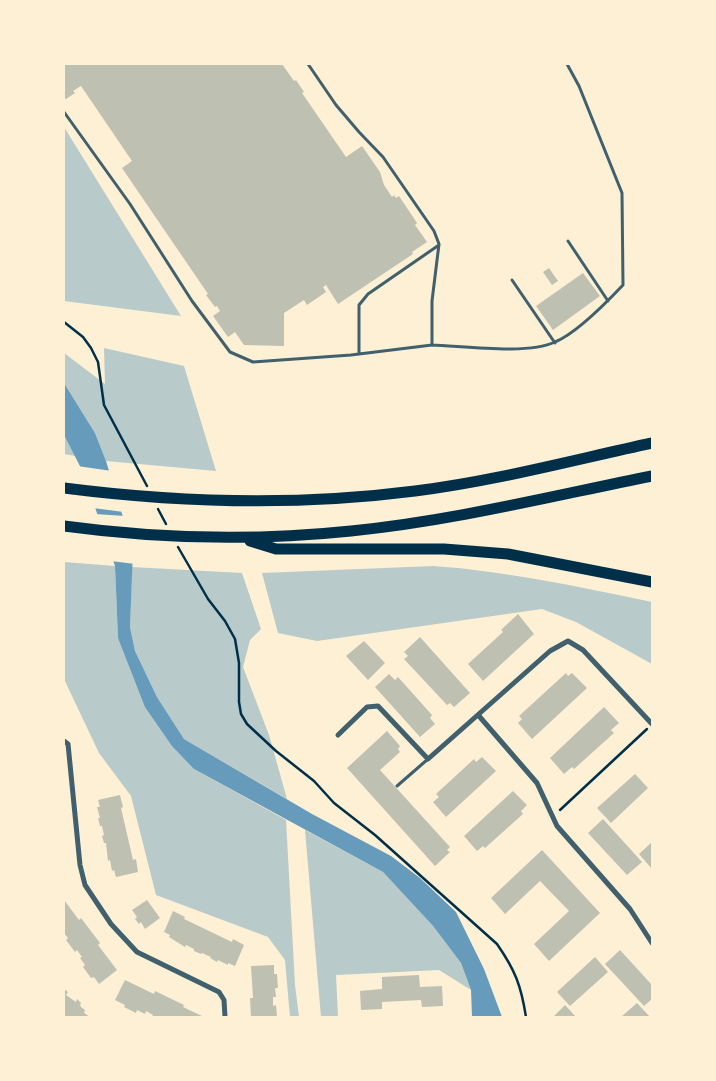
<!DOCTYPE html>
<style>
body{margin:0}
#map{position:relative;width:716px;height:1081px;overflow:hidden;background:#fdf0d5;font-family:Arial,sans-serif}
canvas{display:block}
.frame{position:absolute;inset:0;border:65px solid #fdf0d5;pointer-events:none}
</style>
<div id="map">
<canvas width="716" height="1081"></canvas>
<div class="frame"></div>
</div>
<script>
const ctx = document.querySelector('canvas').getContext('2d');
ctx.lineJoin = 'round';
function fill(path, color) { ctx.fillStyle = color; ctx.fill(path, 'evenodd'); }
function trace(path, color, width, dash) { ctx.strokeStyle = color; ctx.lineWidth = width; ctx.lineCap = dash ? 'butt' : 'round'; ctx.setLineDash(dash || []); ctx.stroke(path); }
const green = new Path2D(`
 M64 127 181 316 64 301Z
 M104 348 184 366 216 471 106 461 95 433 64 383V353L105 384Z
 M64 435 75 456 64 454Z
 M64 562 115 566 118 638 194 769 286 820 295 985 299 1017H290L285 960 268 937 156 895 131 796 99 753 64 679Z
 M433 566C507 571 579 587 652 602V664L576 622 542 609 317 641 278 633 262 573Z
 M132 567 242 573 261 629 250 640 243 667 269 735 287 799 184 739 157 697 135 651 130 627Z
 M305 830 383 872 433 926 461 963 471 990 439 970 336 975 338 1017H321Z`);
const water = new Path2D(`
 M64 383 95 433 106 461 133 550 130 627 135 651 157 697 184 739 312 814 391 856 420 878 456 912 484 969 502 1017H472L471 990 461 963 433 926 383 872 194 769 172 746 145 707 118 638 115 566 83 472 64 435Z`);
const pier = new Path2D(`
 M77 466 112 471 124 512 93 508Z
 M95 514 125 516 135 550V564L111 561Z`);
const building = new Path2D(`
 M64 64H282L294 81 296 80 304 92 302 93 346 157 362 146 380 172 384 185 392 197 394 195 396 198 399 196 417 223 415 225 427 242 412 252 413 254 338 304 326 285 323 287 326 292 307 305 304 300 284 313V346L244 345 235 332 228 337 213 316 220 311 217 306 215 307 206 295 208 294 122 168 132 161 81 86 73 91 75 93 66 99 64 98Z
 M549 268 558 281 552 285 543 272Z
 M583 273 600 296 553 330 536 306Z
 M518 614 534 634 483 681 468 664 503 632 501 630Z
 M420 637 470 693 454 707 450 703 447 705 404 659 408 656 404 652Z
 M364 641 385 663 368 680 346 656Z
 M566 673 568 676 572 673 587 688 532 739 518 723 522 719 519 716Z
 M389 674 395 680 398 677 432 715 430 718 435 724 420 737 375 687Z
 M604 707 619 723 611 730 614 733 574 769 572 767 564 774 550 758Z
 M387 731 400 746 398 749 400 752 380 770 450 847 447 850 450 852 435 866 347 768Z
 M482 757 496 771 446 817 433 802 439 797 436 794 474 759 476 762Z
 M635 774 648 788 611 823 597 808Z
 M513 791 527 805 521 811 523 814 485 848 483 846 477 851 464 836Z
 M120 795 123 807 121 808 133 860 136 859 138 872 116 877 114 870 112 871 110 860 108 861 106 843H104L102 836 104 835 102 826H100L98 818H100L97 807H100L98 800Z
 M603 819 642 862 627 875 588 833Z
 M652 842V869L639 854Z
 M542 850 600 913 549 961 534 944 569 911 540 881 505 914 491 898Z
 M64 900 79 920 81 918 100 943 98 945 117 970 99 984 94 977 91 978 83 967 85 965 80 958 82 957 77 950 75 952 66 940 68 938 64 933Z
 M147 900 160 918 145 929 141 922 139 924 135 919 137 917 132 910Z
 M173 911 185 917 184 919 232 942 233 939 244 945 235 966 228 963V965L218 960 217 962 210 958 211 957 202 953 201 954 194 951V949L186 945 185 947 169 937 170 935 164 932Z
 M620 950 652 985V999L644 1006 605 964Z
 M595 957 608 972 570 1006 557 992Z
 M274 965V974H277L278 988H275L276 997H273V1006L276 1005 277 1017H251L250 998H253L251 966Z
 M419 975 420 987 442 986 443 1006 422 1007 421 1000 382 1002V1009L361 1010 360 991 382 989V977Z
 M125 980 154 994 155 991 184 1005 183 1007 204 1017H152L153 1015 146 1011 145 1014 137 1010 136 1013 124 1007 125 1005 115 1000Z
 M64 989 68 992 66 995 76 1002 77 999 81 1003 80 1005 81 1007 85 1010 84 1013 90 1017H64Z
 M637 1003 650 1017H621Z
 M565 1005 576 1017H553Z`);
const path = new Path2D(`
 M64 322 83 337 91 348 98 362 104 405 147 486
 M158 509 166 524
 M178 547 208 599 225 621 235 639 239 663V702L241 714 247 724 276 751 314 781 334 803 375 835 497 944C515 970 521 985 526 1017
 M560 810 647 729`);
const service = new Path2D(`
 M64 112 130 204 192 301 230 352 253 362 351 355 432 345V301L439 244 434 231 383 157 359 132 336 105 308 64
 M568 241 608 301
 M512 280 555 343
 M432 345C463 346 528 355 555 342 577 333 606 303 623 285L622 193 579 86 567 64
 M359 354V305L368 294 439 245
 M397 786 428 759`);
const minor = new Path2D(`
 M479 716 537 783 557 826 630 909 652 943
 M338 735 367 707 378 706 428 759 550 651 568 641 583 650 652 724
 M64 741 68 744 80 865 85 885 111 924 137 952 219 992 224 1000 225 1017`);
const motorway = new Path2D(`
 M64 488C181 503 298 506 415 491 495 481 573 460 652 443
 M64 526C159 539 255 541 351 531 452 521 552 496 652 476
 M250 541 276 549H444L508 554 652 582`);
fill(green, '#b9caca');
fill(water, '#669bbc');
fill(pier, '#fdf0d5');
fill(building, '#bec0b2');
trace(path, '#003049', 2.5);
trace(service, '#3f606c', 3);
trace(minor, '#3f606c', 5);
trace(motorway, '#003049', 11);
</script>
